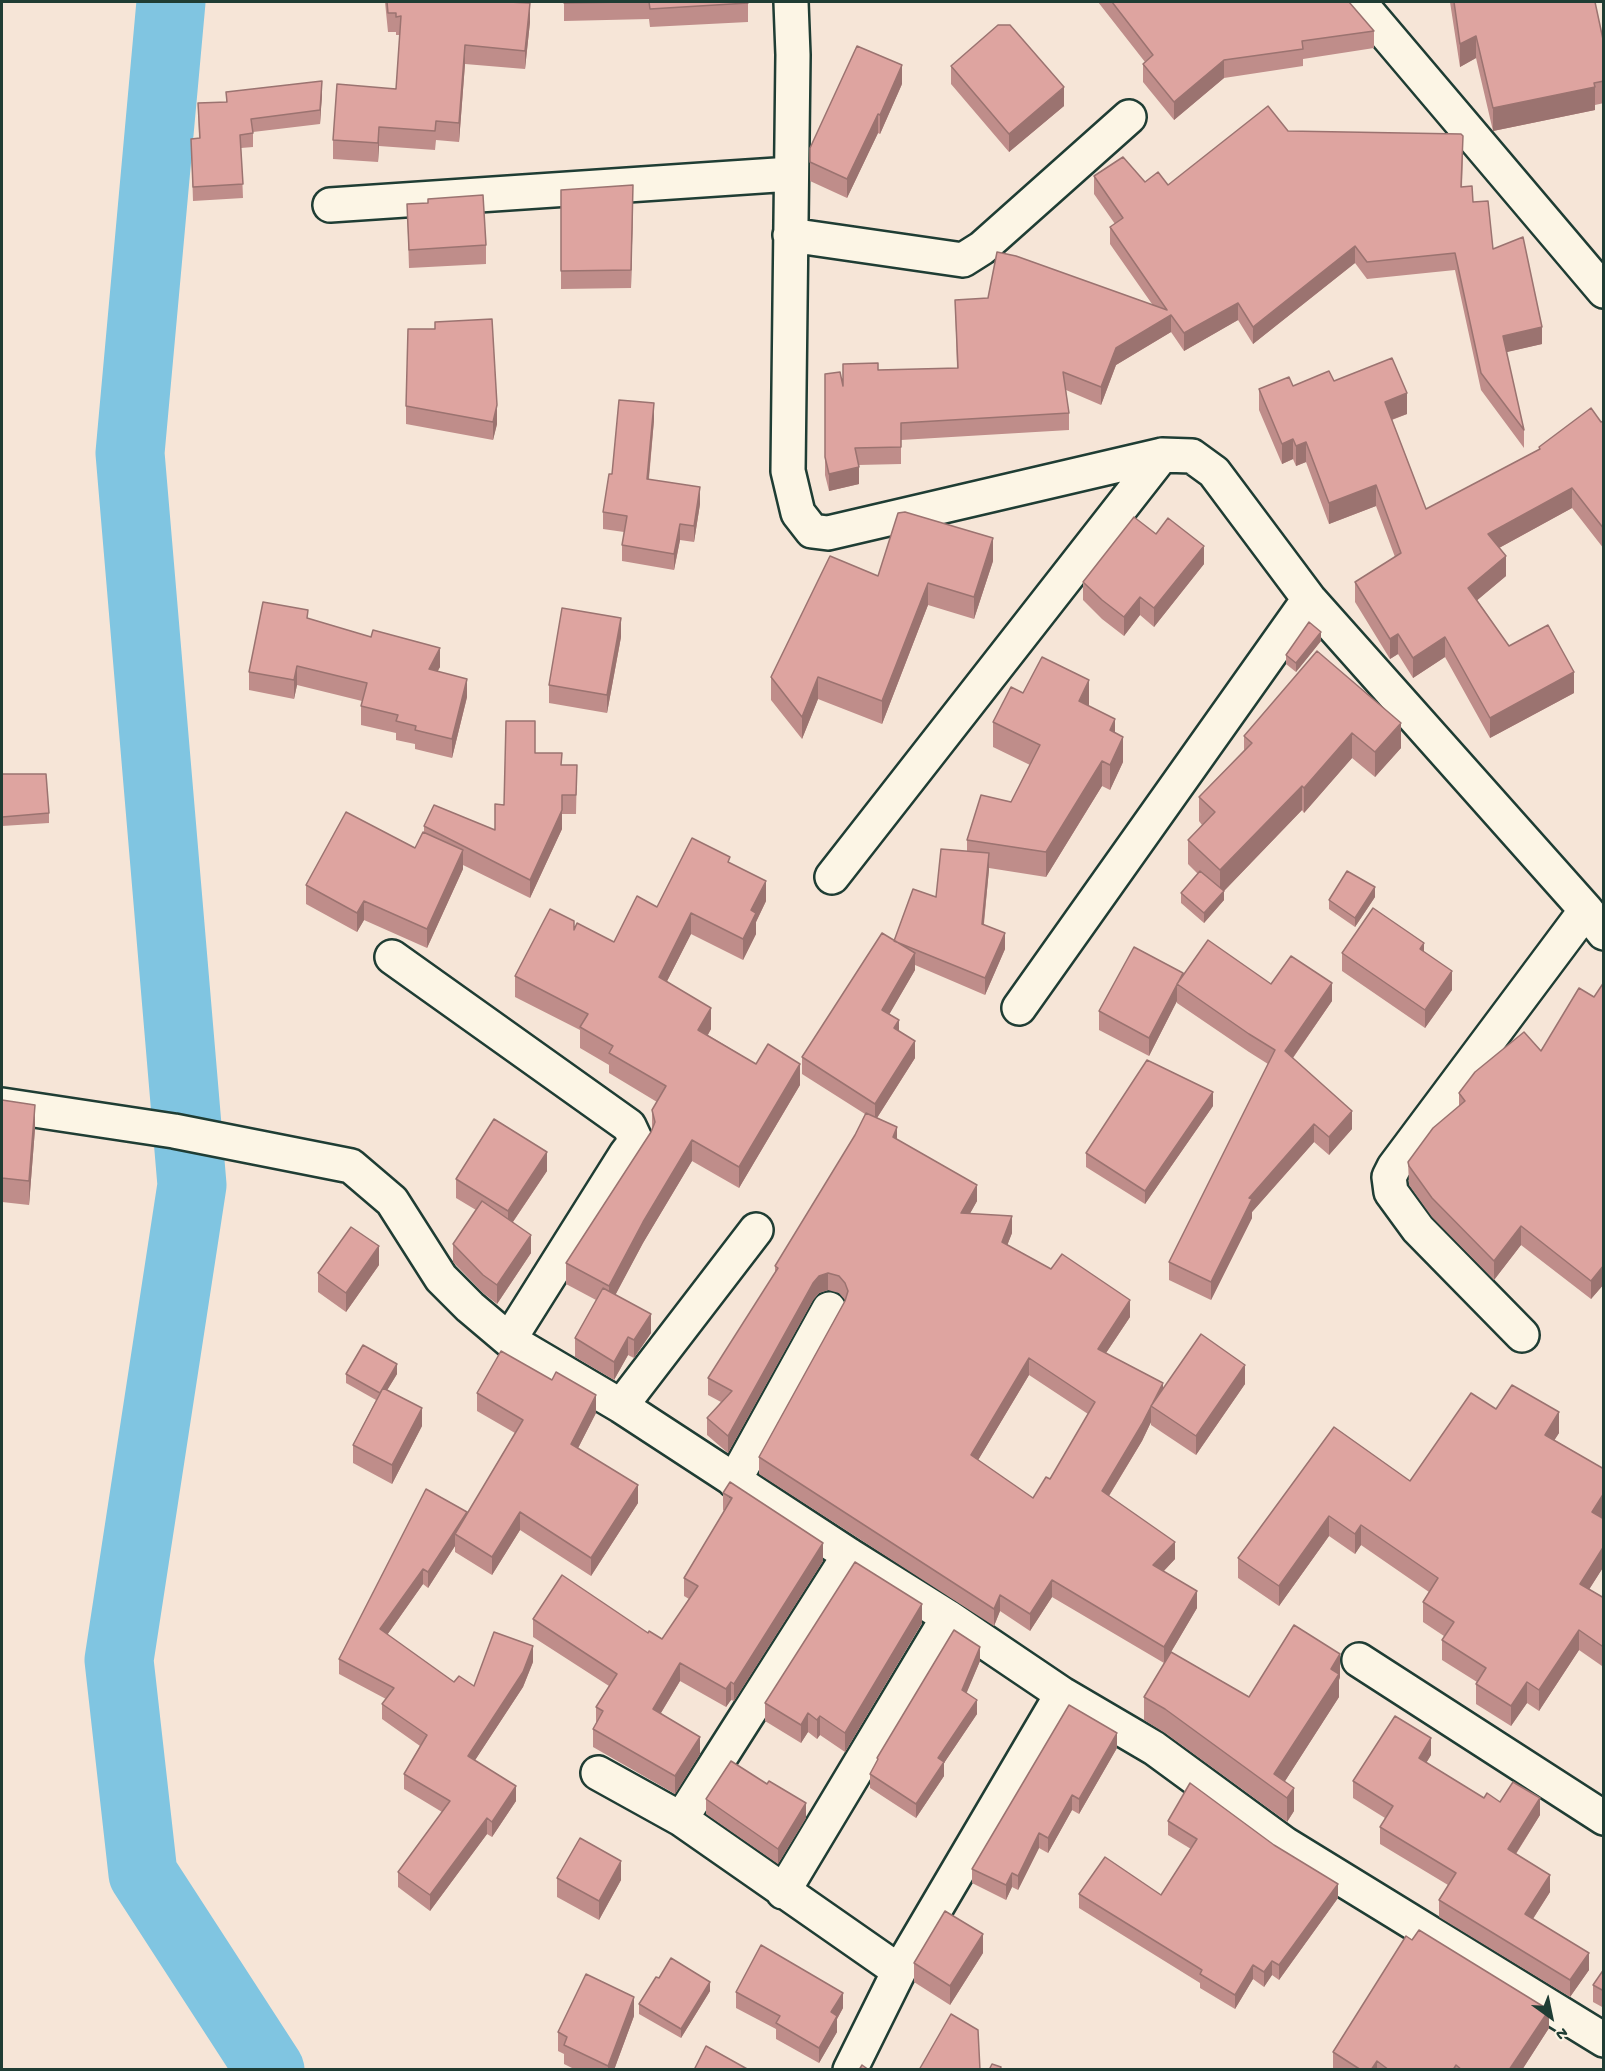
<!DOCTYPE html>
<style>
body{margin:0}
#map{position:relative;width:1605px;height:2071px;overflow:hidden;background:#f6e5d7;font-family:"Gochi Hand",sans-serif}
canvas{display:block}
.frame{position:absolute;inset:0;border:3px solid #1f3d34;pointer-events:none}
.north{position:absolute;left:1521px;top:1987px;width:60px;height:60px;-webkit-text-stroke:4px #fcf5e5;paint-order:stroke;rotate:147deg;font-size:16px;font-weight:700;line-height:24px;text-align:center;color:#1f3d34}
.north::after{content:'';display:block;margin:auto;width:21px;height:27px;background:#1f3d34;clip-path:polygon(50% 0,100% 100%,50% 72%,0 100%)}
</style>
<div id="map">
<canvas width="1605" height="2071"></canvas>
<div class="frame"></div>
<div class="north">N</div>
</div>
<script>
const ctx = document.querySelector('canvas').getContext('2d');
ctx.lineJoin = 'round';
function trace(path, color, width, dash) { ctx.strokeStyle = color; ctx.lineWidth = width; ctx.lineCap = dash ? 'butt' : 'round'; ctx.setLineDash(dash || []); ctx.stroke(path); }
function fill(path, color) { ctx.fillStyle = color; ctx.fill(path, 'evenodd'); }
const river = new Path2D(`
 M171 2 130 453 192 1185 119 1660 143 1874 270 2070`);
const minor = new Path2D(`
 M791 2 793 55 788 471 798 513 812 531 828 533 1162 455 1192 456 1214 472 1309 599 1586 910 1604 933
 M1359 2 1604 291
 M330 205 791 174
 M790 235 963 260 982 248 1129 117
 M832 877 1162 455
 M392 957 629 1126 636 1141 626 1154 509 1340
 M1019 1008 1309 599
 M2 1105 174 1131 351 1166 392 1201 441 1278 470 1307 509 1340 621 1406 849 1555 948 1617 1062 1694 1154 1748 1285 1844 1604 2040
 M1522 1335 1418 1229 1391 1192 1389 1177 1394 1167 1586 910
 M621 1406 756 1230
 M734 1481 829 1309
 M1359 1660 1604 1818
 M598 1773 681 1819 899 1971
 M681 1819 849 1555
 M783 1892 948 1617
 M850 2070 899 1971 1062 1694`);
const wall = new Path2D(`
 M385 2H508L530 22 525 69 465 64 459 142 436 140 435 150 379 146 378 162 333 159V140L396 89 400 35H396V32H388Z
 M564 2H748V22L650 27 649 19 564 21Z
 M1098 2H1349L1374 31V48L1303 59V66L1224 78 1174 120 1143 82V64L1145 62Z
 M1450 2H1595L1604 44V103L1595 105V110L1493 131 1476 58 1460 67Z
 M951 66 1064 106 1009 152 951 84Z
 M902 84 880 134 878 133 847 198 810 181V148Z
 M226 92 322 94 320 124 253 132V147L241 148 243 198 193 201 191 139 199 138 198 103 226 102Z
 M1288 131 1463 153 1462 187 1473 202 1493 249 1542 344 1506 352 1524 430V448L1481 390 1455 270 1367 279 1355 263 1253 344 1238 320 1184 351 1171 332 1116 365 1101 405 1066 390 1069 413V430L901 440V464L858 465 859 484 829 491 825 475V374L843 384 878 370 957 368 955 300 1152 304 1110 244V227L1115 224 1094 194V176L1168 185Z
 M561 190 633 203 631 288 561 289Z
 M407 204 486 245V264L409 268Z
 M435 322 497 424 493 440 406 424V406L435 329Z
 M1334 381 1407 414 1392 420 1426 509 1539 450V447L1604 421V549L1572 508 1499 548 1506 576 1477 600 1509 646 1574 693 1490 738 1445 657 1413 678 1398 654 1390 659 1355 602V582L1395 557 1376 506 1329 524 1306 462 1296 466 1293 459 1282 464 1259 410V389Z
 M654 420 649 479 700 504 694 542 680 540 674 570 622 561V545L624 532 603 529V512L612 474Z
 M1156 534 1204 564 1154 627 1140 615 1124 636 1102 619 1083 600V582Z
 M993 561 974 619 928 605 882 724 818 699 802 739 771 700V677L878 576Z
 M308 619 440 667 437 671 467 697 452 758 415 749V744L396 740V733L361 725V706L362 701 297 685 294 699 249 690V672Z
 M621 637 607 713 549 703V685Z
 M1321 641 1296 672 1286 664V655Z
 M1317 651 1401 748 1375 777 1352 758 1304 813 1302 810 1224 891V900L1204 923 1181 903V893L1198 874 1188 864V840L1202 825 1199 821V797L1244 750V736Z
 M1023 693 1089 705V706L1115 733 1123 762 1110 790 1102 786 1046 877 989 868 984 924 1005 949 985 995 915 965V970L889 1014 915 1058 877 1118 897 1139 977 1201 970 1213 1012 1233 1007 1245 1130 1317 1106 1353 1163 1389 1245 1384 1196 1455 1151 1425V1422L1142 1441 1109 1496 1175 1559 1164 1571 1197 1608 1171 1652 1249 1697 1340 1677 1339 1680V1697L1285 1781 1294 1811 1287 1822 1165 1733 1144 1720V1697L1164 1663 1052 1597 1030 1631 1000 1611 994 1626 759 1474V1457L845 1301V1300L839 1293 828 1290 819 1293 813 1300 728 1453 707 1435V1418L721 1402 708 1395V1378L775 1273V1266L855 1135 865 1114 802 1074V1057L894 941 936 897 967 852V840L1011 802 1030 765 993 747V722ZM1029 1375 1088 1414 1050 1479 1033 1498 978 1460Z
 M535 753 562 765H577L576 814H562V829L530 898 463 865V869L427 948 364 920 357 932 306 904V885L415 848 424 832V826L495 830 504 805Z
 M2 774 49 813V823L2 826Z
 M730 863 766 901 756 922V934L743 960 691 934 667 981 711 1029 708 1035 756 1064 800 1085 739 1188 692 1161 643 1243 615 1295 651 1333 634 1358 628 1355 614 1380 575 1357V1338L596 1300 566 1284V1263L651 1132 652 1129V1110L657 1102 609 1073V1065L580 1048V1030L515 997V976L574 930 614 942 657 907Z
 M1375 897 1355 927 1329 909V900Z
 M1342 953H1424L1452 990 1425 1028 1342 971Z
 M1183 977 1271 984 1332 1001 1293 1058 1352 1129 1329 1155 1314 1142 1252 1212V1218L1211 1300 1169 1280V1262L1268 1064 1249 1052 1177 1003V1001L1149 1056 1099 1030V1011Z
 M1604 982V1284L1591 1299 1521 1245 1494 1280 1432 1217 1409 1185 1408 1162 1459 1106V1093L1541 1051 1594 997Z
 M2 1100 35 1129 29 1205 2 1202Z
 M1213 1106 1145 1204 1086 1167V1153Z
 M547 1171 513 1222 531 1253 497 1304 483 1293 453 1262V1244L476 1210 456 1198V1179Z
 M379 1265 346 1312 318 1292V1273Z
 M346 1374H397L387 1390 422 1426 392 1484 353 1463V1445L376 1400 346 1383Z
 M477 1393 596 1413 578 1448 638 1503 591 1576 520 1530 492 1575 455 1552V1546L428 1588 423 1584 387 1635 454 1682 474 1686 533 1662 523 1687 475 1760 516 1801 492 1837 487 1834 430 1911 398 1887V1872L442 1812 404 1789V1774L420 1746 382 1719V1704L386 1699 339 1674V1659L467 1514 515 1433 477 1411Z
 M1496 1409 1559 1433 1554 1440 1604 1469V1514L1601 1518 1604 1519V1566L1589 1589 1604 1598V1663L1602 1666 1579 1650 1539 1711 1527 1703 1511 1726 1476 1704V1684L1477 1682 1442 1660V1640L1444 1636 1423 1622V1602L1429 1592 1361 1545 1355 1554 1329 1536 1279 1606 1238 1578V1558L1334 1427 1410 1481Z
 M723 1493 823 1561 734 1701 731 1700 726 1707 680 1681 661 1713 700 1754 675 1794 593 1747V1729L596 1725V1707L609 1686 533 1637V1619L648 1633 662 1639 689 1599 684 1596V1578L724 1511 723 1510Z
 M922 1623 845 1752 820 1735 817 1739 808 1732 801 1743 765 1721V1703Z
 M980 1661 966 1693 977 1714 944 1763V1776L916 1818 870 1788V1774L877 1762V1758Z
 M1117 1748 1079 1814 1072 1810 1048 1853 1039 1848 1018 1890 1012 1887 1006 1900 972 1883V1869Z
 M1431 1755 1426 1763 1484 1798 1500 1802 1540 1815 1516 1854 1550 1892 1533 1919 1589 1970 1570 1997 1439 1917V1900L1448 1885 1380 1844V1827L1385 1818 1353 1798V1781Z
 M706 1799 806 1818 778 1864 706 1814Z
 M1168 1821 1338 1898 1279 1980 1272 1975 1264 1987 1253 1979 1235 2009 1200 1988V1983L1079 1908V1894L1161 1895 1191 1849 1168 1835Z
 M557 1878 621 1880 599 1920 557 1897Z
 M983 1953 950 2005 914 1982V1963Z
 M1604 1969V2008L1593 2002V1985Z
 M659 1978 710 1991 681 2038 639 2014V2004Z
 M736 1992 843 2008 837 2019V2032L819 2063 776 2039V2029L736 2008Z
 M634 2016 614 2070H576L564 2064V2054L558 2051V2032Z
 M1549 2028 1522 2070H1333V2052Z`);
const shadedWall = new Path2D(`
 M530 3V22L525 69V51Z
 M1476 36V58L1460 67V44Z
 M465 45V64L459 142V123Z
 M1224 60V78L1174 120V102Z
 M902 65V84L880 134V115Z
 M322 81V94L320 124V110Z
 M1064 87V106L1009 152V134Z
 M1595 87V110L1493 131V108Z
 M878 114V133L847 198V179Z
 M379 127V146L378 162V143Z
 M633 185V203L631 288V270Z
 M1355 246V263L1253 344V327Z
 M1238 303V320L1184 351V333Z
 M1171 315V332L1116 365 1101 405V387L1116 348Z
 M1542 327V344L1503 353V336Z
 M1407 393V414L1385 422V402Z
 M654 403V420L647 496V479Z
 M497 405V424L493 440V422Z
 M1293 439V459L1282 464V444Z
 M1306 442V462L1296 466V446Z
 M859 467V484L829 491V474Z
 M1376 485V506L1329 524V503Z
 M700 487V504L694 542V526Z
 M1572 488V508L1488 554V534Z
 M680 524V540L674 570V554Z
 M993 538V561L974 619V597Z
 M1204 546V564L1154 627V608Z
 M1506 556V576L1468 608V588Z
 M928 583V605L882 724V701Z
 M1140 597V615L1124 636V617Z
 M621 618V637L607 713V695Z
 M1321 632V641L1296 672V663Z
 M1398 634V654L1390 659V639Z
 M1445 637V657L1413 678V658Z
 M440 648V667L429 688V669Z
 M297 666V685L294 699V680Z
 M1574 672V693L1490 738V718Z
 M818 677V699L802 739V717Z
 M467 679V697L452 758V739Z
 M1089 680V705L1079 726V701Z
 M1115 719V744L1110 730Z
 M1401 723V748L1375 777V752Z
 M1352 733V758L1304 813V788Z
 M1123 737V762L1110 790V765Z
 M1102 761V786L1046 877V852Z
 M1302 786V810L1224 891V900L1204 923V913L1220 895V870Z
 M562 795V829L530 898V880Z
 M463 850V869L427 948V929Z
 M989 853V870L982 940V924Z
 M766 881V901L756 922V934L743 960V939L751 910Z
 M1375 887V897L1355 927V918Z
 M364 901V920L357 932V913Z
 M691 913V934L659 997V977Z
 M1005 933V949L985 995V978Z
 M1424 943V962L1420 949Z
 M915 953V970L882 1027V1010Z
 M1452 971V990L1425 1028V1010Z
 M1183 973V988L1177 984V1001L1149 1056V1038Z
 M1332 983V1001L1285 1069V1051Z
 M711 1008V1029L698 1051V1030Z
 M899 1020V1037L894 1028Z
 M915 1041V1058L875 1121V1104Z
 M800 1064V1085L739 1188V1167Z
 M1213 1092V1106L1145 1204V1191Z
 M35 1105V1129L29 1205V1181Z
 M1352 1111V1129L1329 1155V1137Z
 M1314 1124V1142L1252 1212V1218L1211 1300V1282L1249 1198Z
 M897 1127V1144L893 1137Z
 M692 1140V1161L643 1243 609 1307V1286L643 1222Z
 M547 1152V1171L508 1229V1211Z
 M977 1185V1201L961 1230V1213Z
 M1012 1216V1233L1002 1259V1242Z
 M1521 1226V1245L1494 1280V1261Z
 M531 1235V1253L497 1304V1285Z
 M379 1246V1265L346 1312V1293Z
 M1604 1265V1284L1591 1299V1281Z
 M828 1273V1290L819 1293 813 1300 728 1453V1436L813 1283 819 1276Z
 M1130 1300V1317L1098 1365V1349Z
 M651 1314V1333L634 1358V1340Z
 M628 1337V1355L614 1380V1362Z
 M1029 1358V1375L971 1472V1455Z
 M397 1364V1374L380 1402V1393Z
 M1245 1365V1384L1196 1455V1436Z
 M1163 1383V1400L1151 1406V1422L1142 1441 1102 1507V1491Z
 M596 1395V1413L571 1462V1444Z
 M422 1408V1426L392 1484V1465Z
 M1559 1412V1433L1545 1455V1435Z
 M638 1485V1503L591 1576V1558Z
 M1604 1493V1514L1592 1532V1512Z
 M467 1512V1528L455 1534V1546L428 1588V1572Z
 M520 1512V1530L492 1575V1557Z
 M1329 1516V1536L1279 1606V1586Z
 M1361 1525V1545L1355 1554V1534Z
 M1175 1542V1559L1153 1582V1565Z
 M823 1543V1561L734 1701V1684Z
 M1604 1546V1566L1580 1604V1584Z
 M423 1569V1584L380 1645V1629Z
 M1052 1580V1597L1030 1631V1614Z
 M1197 1591V1608L1164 1664V1647Z
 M1000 1595V1611L994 1626V1609Z
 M922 1604V1623L845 1752V1733Z
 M1579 1630V1650L1539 1711V1690Z
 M1604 1643V1663L1602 1666V1646Z
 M533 1646V1662L523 1687 468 1771V1756Z
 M980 1647V1661L962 1704V1690Z
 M1340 1654V1677L1339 1680V1697L1278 1792 1274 1774 1331 1669Z
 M680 1663V1681L653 1726V1709Z
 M731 1682V1700L726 1707V1689Z
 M1527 1682V1703L1511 1726V1706Z
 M977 1700V1714L944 1763V1776L916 1818V1804L938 1758Z
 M808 1713V1732L801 1743V1725Z
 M820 1716V1735L817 1739V1720Z
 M1117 1733V1748L1079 1814V1799Z
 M700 1737V1754L675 1794V1776Z
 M1431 1738V1755L1419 1775V1758Z
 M516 1786V1801L492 1837V1822Z
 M1294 1788V1811L1287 1822V1798Z
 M1072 1795V1810L1048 1853V1838Z
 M1540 1798V1815L1508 1866V1849Z
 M806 1803V1818L778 1864V1849Z
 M487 1818V1834L430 1911V1895Z
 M1039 1833V1848L1018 1890V1876Z
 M621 1861V1880L599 1920V1901Z
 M1012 1873V1887L1006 1900V1885Z
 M1550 1875V1892L1525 1931V1914Z
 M1338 1884V1898L1279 1980V1965Z
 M983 1934V1953L950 2005V1986Z
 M1589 1953V1970L1570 1997V1980Z
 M1272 1961V1975L1264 1987V1972Z
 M1253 1965V1979L1235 2009V1995Z
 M710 1982V1991L681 2038V2029Z
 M843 1993V2008L837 2019V2032L819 2063V2048L831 2012Z
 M634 1997V2016L614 2070H608V2066Z
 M1549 2010V2028L1522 2070H1509Z
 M1377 2061V2070H1371Z`);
const building = new Path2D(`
 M387 2H508L530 3 525 51 465 45 459 123 436 121 435 131 379 127 378 143 333 140 337 84 396 89 401 16 396 17V13H388Z
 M564 2H627L564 3Z
 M649 2H748V3L650 9Z
 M1112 2H1349L1374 31 1302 41 1303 49 1224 60 1174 102 1143 64 1153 55Z
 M1454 2H1595L1604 44V81L1594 83 1595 87 1493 108 1476 36 1460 44Z
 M998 25H1010L1064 87 1009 134 951 66Z
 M857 46 902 65 880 115 878 114 847 179 810 162V148Z
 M322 81 320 110 251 119 253 133 240 135 243 184 193 187 191 139 200 138 198 103 227 102 226 92Z
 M1268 106 1288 131 1461 134 1463 136 1461 187 1472 186 1473 202 1488 201 1493 249 1523 237 1542 327 1503 336 1524 430 1481 373 1455 253 1367 262 1355 246 1253 327 1238 303 1184 333 1171 315 1116 348 1101 387 1063 372 1069 413 901 423V447L855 448 859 467 829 474 825 457V374L840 372 843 386V364L878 363V370L958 368 955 300 988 298 997 252 1016 256 1167 310 1110 227 1123 218 1094 176 1123 157 1145 182 1158 172 1168 185Z
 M633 185 631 270 561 271V190Z
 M483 195 486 245 409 250 407 204 428 203V199Z
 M492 319 497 405 493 422 406 406 408 329H435V322Z
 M1392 358 1407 393 1385 402 1426 509 1540 449 1539 447 1591 408 1601 422 1604 421V529L1572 488 1488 534 1506 556 1468 588 1509 646 1548 625 1574 672 1490 718 1445 637 1413 658 1398 634 1390 639 1355 582 1401 553 1376 485 1329 503 1306 442 1296 446 1293 439 1282 444 1259 389 1289 377 1293 386 1329 371 1334 381Z
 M619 400 654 403 647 479 700 487 694 526 680 524 674 554 622 545 627 516 603 512 609 474H612Z
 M905 512 993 538 974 597 928 583 882 701 818 677 802 717 771 677 830 556 878 576 898 513Z
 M1134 517 1156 534 1168 518 1204 546 1154 608 1140 597 1124 617 1102 600 1083 582Z
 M263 602 308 610 307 618 371 637 373 630 440 648 429 669 467 679 452 739 415 730 416 726 396 721 398 715 361 706 367 683 297 666 294 680 249 672Z
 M562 608 621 618 607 695 549 685Z
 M1309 622 1321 632 1296 663 1286 655Z
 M1317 651 1401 723 1375 752 1352 733 1304 788 1302 786 1220 870 1188 840 1215 812 1199 797 1252 743 1244 736Z
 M1042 657 1089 680 1079 701 1115 719 1110 730 1123 737 1110 765 1102 761 1046 852 967 840 981 795 1011 802 1040 745 993 722 1011 687 1023 693Z
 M506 721H535V753H562L561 765H577L576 795H562V810L530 880 424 826 434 805 495 830V804L504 805Z
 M2 774H46L49 813 2 817Z
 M346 812 415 848 423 832 463 850 427 929 364 901 357 913 306 885Z
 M692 838 730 857 728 862 766 881 751 910 756 913 743 939 691 913 659 977 711 1008 698 1030 756 1064 768 1044 800 1064 739 1167 692 1140 643 1222 609 1286 566 1263 651 1132 655 1122 652 1110 666 1086 609 1053 613 1046 580 1027 588 1014 515 976 550 909 574 921V930L577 923 614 942 637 896 657 907Z
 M941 849 989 853 982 924 1005 933 985 978 894 941 913 889 936 897Z
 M1200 871 1224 891 1204 913 1181 893Z
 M1347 871 1375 887 1355 918 1329 900Z
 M1373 908 1424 943 1420 949 1452 971 1425 1010 1342 953Z
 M882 933 915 953 882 1010 899 1020 894 1028 915 1041 875 1104 802 1057Z
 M1208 940 1271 984 1291 956 1332 983 1285 1051 1352 1111 1329 1137 1314 1124 1249 1198 1252 1199 1211 1282 1169 1262 1275 1050 1249 1034 1177 984Z
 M1134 947 1183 973 1149 1038 1099 1011Z
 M1604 982V1265L1591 1281 1521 1226 1494 1261 1432 1198 1409 1166 1408 1162 1433 1128 1465 1101 1459 1093 1475 1072 1524 1032 1541 1051 1579 988 1594 997Z
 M1147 1060 1213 1092 1145 1191 1086 1153Z
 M2 1100 35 1105 29 1181 2 1178Z
 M866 1113 897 1127 893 1137 977 1185 961 1213 1012 1216 1002 1242 1051 1269 1062 1254 1130 1300 1098 1349 1163 1383 1142 1424 1102 1491 1175 1542 1153 1565 1197 1591 1164 1647 1052 1580 1030 1614 1000 1595 994 1609 759 1457 845 1301 848 1291 845 1283 839 1276 828 1273 819 1276 813 1283 728 1436 707 1418 732 1391 708 1378 778 1268 775 1266 855 1135ZM1029 1358 1095 1402 1050 1479 1046 1477 1033 1498 971 1455Z
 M494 1119 547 1152 508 1211 456 1179Z
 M482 1201 531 1235 497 1285 483 1275 453 1244Z
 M351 1227 379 1246 346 1293 318 1273Z
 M603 1288 651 1314 634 1340 628 1337 614 1362 575 1338Z
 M1201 1334 1245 1365 1196 1436 1151 1406Z
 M363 1345 397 1364 380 1393 346 1374Z
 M501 1351 552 1380 556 1372 596 1395 571 1444 638 1485 591 1558 520 1512 492 1557 455 1534 523 1420 477 1393Z
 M1512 1385 1559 1412 1545 1435 1604 1469V1493L1592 1512 1604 1519V1546L1580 1584 1604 1598V1643L1602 1646 1579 1630 1539 1690 1527 1682 1511 1706 1476 1684 1486 1668 1442 1640 1454 1622 1423 1602 1438 1578 1361 1525 1355 1534 1329 1516 1279 1586 1238 1558 1334 1427 1410 1481 1471 1393 1496 1409Z
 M383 1388 422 1408 392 1465 353 1445Z
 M730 1482 823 1543 734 1684 731 1682 726 1689 680 1663 653 1709 700 1737 675 1776 593 1729 603 1711 596 1707 617 1674 533 1619 562 1575 648 1633 649 1631 662 1639 698 1586 684 1578 732 1498 723 1493Z
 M426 1489 467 1512 428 1572 423 1569 380 1629 454 1682 459 1676 474 1686 494 1632 533 1646 523 1672 468 1756 516 1786 492 1822 487 1818 430 1895 398 1872 450 1801 404 1774 427 1735 382 1704 394 1688 339 1659Z
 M855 1562 922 1604 845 1733 820 1716 817 1720 808 1713 801 1725 765 1703Z
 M1294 1625 1340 1654 1331 1669 1339 1674 1274 1774 1294 1788 1287 1798 1165 1709 1144 1697 1171 1652 1249 1697Z
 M954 1630 980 1647 962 1690 977 1700 938 1758 944 1762 916 1804 870 1774 878 1759 877 1758Z
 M1069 1705 1117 1733 1079 1799 1072 1795 1048 1838 1039 1833 1018 1876 1012 1873 1006 1885 972 1869Z
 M1395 1716 1431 1738 1419 1758 1484 1798 1487 1793 1500 1802 1513 1782 1540 1798 1508 1849 1550 1875 1525 1914 1589 1953 1570 1980 1439 1900 1456 1873 1380 1827 1393 1806 1353 1781Z
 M731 1761 767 1784 769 1781 806 1803 778 1849 706 1799Z
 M1190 1783 1274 1845 1338 1884 1279 1965 1272 1961 1264 1972 1253 1965 1235 1995 1200 1974 1202 1970 1079 1894 1105 1857 1161 1895 1197 1839 1168 1821Z
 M580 1838 621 1861 599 1901 557 1878Z
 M945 1911 983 1934 950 1986 914 1963Z
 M1419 1930 1549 2010 1509 2070H1462L1456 2065 1453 2070H1389L1377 2061 1371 2070H1361L1333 2052 1406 1936 1412 1940Z
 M761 1945 843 1993 831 2012 837 2016 819 2048 776 2023 780 2016 736 1992Z
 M671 1958 710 1982 681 2029 639 2004 656 1977 659 1978Z
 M1604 1969V1991L1593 1985Z
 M586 1974 634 1997 608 2066 564 2045 567 2037 558 2032Z
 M951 2014 978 2030 980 2070H919Z
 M706 2046 749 2070H694Z
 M992 2064 1001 2067 1000 2070H989Z
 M862 2065 869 2070H859Z`);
trace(river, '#80c5e1', 69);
trace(minor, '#1f3d34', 38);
trace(minor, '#fcf5e5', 33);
fill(wall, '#bf8d8a');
fill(shadedWall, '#9b7370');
fill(building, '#dea4a0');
trace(building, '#9b7370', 1.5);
</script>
